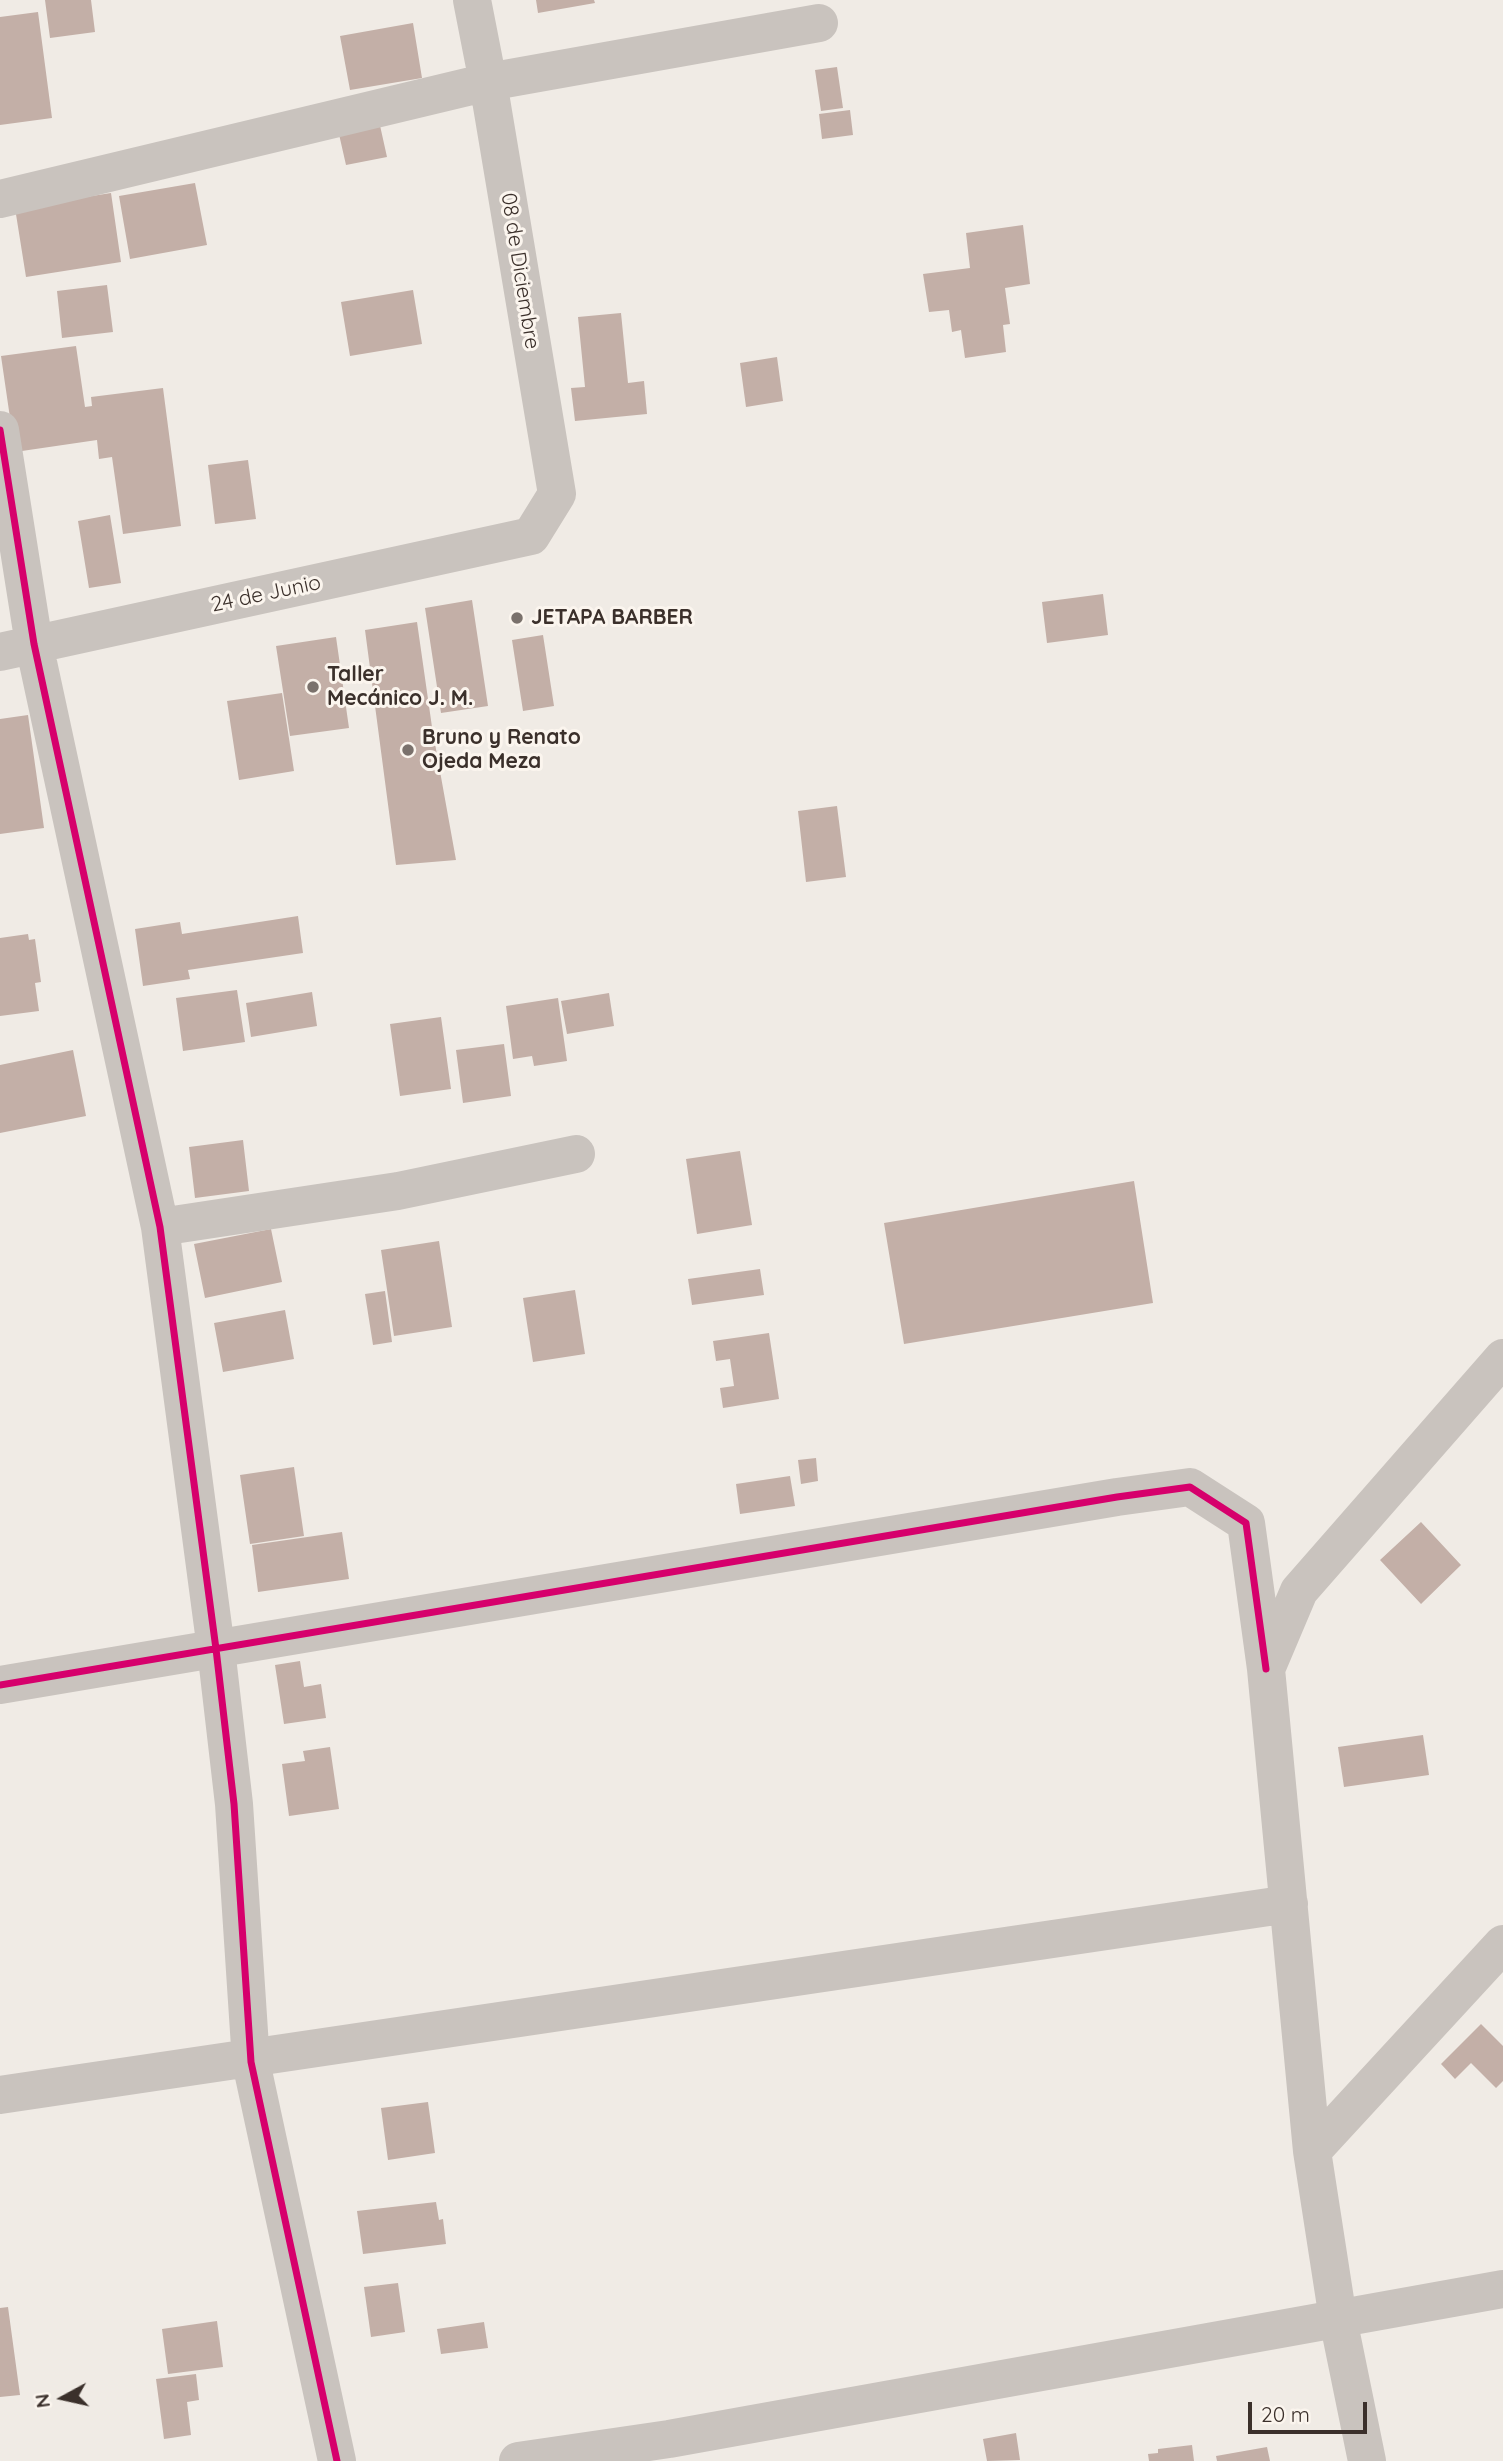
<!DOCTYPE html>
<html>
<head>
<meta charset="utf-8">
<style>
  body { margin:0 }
  #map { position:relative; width:1503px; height:2461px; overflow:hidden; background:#f0ebe5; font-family:Quicksand,sans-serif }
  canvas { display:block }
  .north { position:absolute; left:28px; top:2363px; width:70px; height:70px; -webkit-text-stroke:5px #fbf5ee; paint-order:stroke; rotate:262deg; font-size:19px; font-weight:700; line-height:28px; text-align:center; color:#3b302b }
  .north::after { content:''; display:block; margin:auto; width:24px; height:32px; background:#3b302b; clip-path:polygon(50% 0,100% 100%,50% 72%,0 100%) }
  .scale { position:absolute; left:1248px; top:2402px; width:119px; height:32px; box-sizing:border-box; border:4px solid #3b302b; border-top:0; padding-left:9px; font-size:21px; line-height:24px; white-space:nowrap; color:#3b302b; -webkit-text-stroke:5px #fbf5ee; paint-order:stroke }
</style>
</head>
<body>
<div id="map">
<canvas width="1503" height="2461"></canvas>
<div class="north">N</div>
<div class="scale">20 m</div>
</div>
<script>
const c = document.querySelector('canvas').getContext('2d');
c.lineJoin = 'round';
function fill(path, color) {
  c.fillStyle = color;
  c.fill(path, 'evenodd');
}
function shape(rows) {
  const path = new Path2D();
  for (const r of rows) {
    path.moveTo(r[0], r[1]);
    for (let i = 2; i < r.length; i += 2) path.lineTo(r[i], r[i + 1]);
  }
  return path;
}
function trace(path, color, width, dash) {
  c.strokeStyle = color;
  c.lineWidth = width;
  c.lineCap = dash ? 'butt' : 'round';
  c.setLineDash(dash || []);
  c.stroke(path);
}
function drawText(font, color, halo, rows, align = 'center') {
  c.font = font + ' Quicksand,sans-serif';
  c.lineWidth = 6;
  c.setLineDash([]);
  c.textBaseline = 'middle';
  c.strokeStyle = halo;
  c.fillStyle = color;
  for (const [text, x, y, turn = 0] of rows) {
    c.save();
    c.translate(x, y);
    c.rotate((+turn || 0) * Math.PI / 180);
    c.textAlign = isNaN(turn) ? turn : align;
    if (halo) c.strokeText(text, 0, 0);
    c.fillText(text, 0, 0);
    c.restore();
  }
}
fill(shape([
  [45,0,91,0,95,32,50,38],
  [536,0,594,0,595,3,538,13],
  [38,12,52,118,0,125,0,17],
  [413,23,422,78,350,90,340,36],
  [837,67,843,108,821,111,815,70],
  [850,110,853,135,822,139,819,114],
  [377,112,387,157,346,165,336,121],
  [195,183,207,245,130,259,119,196],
  [111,193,121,262,26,277,15,208],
  [1023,225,1030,284,1005,288,1010,324,1003,325,1006,352,965,358,961,330,952,332,949,310,929,312,923,274,970,268,966,233],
  [107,285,113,332,62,338,57,291],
  [413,290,422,344,350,356,341,302],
  [621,313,628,383,644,381,647,414,575,421,571,388,585,387,578,317],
  [76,346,85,407,92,406,91,397,163,388,181,526,123,534,112,457,99,459,97,440,15,452,1,356],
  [777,357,783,401,746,407,740,363],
  [248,460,256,519,215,524,208,465],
  [110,515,121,583,89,588,78,521],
  [1103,594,1108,635,1047,643,1042,602],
  [472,600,488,706,441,713,425,608],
  [417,622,432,727,456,860,396,865,365,630],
  [543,635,554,706,523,711,512,640],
  [336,637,349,728,290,736,276,646],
  [282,693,294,771,239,780,227,701],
  [28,715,44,828,0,834,0,719],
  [837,806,846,877,806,882,798,811],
  [298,916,303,953,188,970,190,979,143,986,135,929,180,922,182,934],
  [28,934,29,940,35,939,41,982,35,983,39,1011,0,1016,0,938],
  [237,990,245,1042,183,1051,176,998],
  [312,992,317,1026,251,1037,246,1003],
  [609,993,614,1026,567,1034,561,1001],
  [558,998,567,1061,534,1066,532,1056,513,1059,506,1006],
  [441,1017,451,1089,400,1096,390,1024],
  [504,1044,511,1096,463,1103,456,1050],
  [73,1050,86,1116,0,1133,0,1065],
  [243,1140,249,1191,195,1198,189,1147],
  [740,1151,752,1225,697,1234,686,1159],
  [1134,1181,1153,1303,904,1344,884,1223],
  [271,1229,282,1282,205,1298,194,1244],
  [439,1241,452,1327,394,1336,381,1250],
  [760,1269,764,1295,692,1305,688,1279],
  [575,1290,585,1354,533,1362,523,1298],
  [385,1291,392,1342,373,1345,365,1294],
  [285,1310,294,1359,223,1372,214,1323],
  [769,1333,779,1399,723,1408,720,1388,734,1386,730,1359,716,1361,713,1341],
  [816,1458,818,1481,801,1484,798,1460],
  [294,1467,304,1536,250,1544,240,1475],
  [790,1476,795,1506,740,1514,736,1484],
  [1421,1522,1461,1565,1421,1604,1380,1560],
  [342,1532,349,1579,258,1592,252,1545],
  [300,1661,304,1687,321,1684,326,1718,284,1724,275,1665],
  [1423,1735,1429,1775,1344,1787,1338,1747],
  [330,1747,339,1809,289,1816,282,1764,305,1761,303,1751],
  [1481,2024,1503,2046,1503,2081,1496,2088,1471,2063,1455,2079,1441,2064],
  [428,2102,435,2153,388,2160,381,2108],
  [436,2202,439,2220,443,2219,446,2244,363,2254,357,2211],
  [398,2283,405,2332,371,2337,364,2287],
  [8,2307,20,2395,0,2397,0,2308],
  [217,2321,223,2367,168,2374,162,2329],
  [484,2322,488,2348,441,2354,437,2329],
  [196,2374,199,2400,187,2402,191,2435,164,2439,156,2379],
  [1016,2433,1020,2460,987,2461,983,2439],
  [1192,2445,1194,2461,1149,2461,1148,2454,1158,2453,1158,2449],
  [1267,2447,1270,2461,1217,2461,1216,2456]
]), '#c3afa7');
trace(shape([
  [0,199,488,82,819,23],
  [0,430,34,644,160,1227,216,1649,234,1804,251,2062,337,2461],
  [0,652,531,536,557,494,488,82,472,0],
  [160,1227,398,1191,576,1154],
  [0,1685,1117,1497,1190,1487,1246,1523,1266,1669],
  [0,2095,1289,1904],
  [1312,2151,1503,1944],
  [518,2461,669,2439,1503,2289],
  [1367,2461,1338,2319,1312,2151,1266,1669,1299,1591,1503,1358]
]), '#c9c3be', 38);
trace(shape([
  [0,430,34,644,160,1227,216,1649,234,1804,251,2062,337,2461],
  [0,1685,1117,1497,1190,1487,1246,1523,1266,1669]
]), '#d6006c', 7);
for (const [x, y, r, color] of [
  [517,618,7,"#7a716c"],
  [313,687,7,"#7a716c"],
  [408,750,7,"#7a716c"]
]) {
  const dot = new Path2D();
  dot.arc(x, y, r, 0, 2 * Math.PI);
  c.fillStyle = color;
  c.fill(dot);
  trace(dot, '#fbf5ee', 2.5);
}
drawText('21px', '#3b302b', '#fbf5ee', [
  ["08 de Diciembre",520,271,81],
  ["24 de Junio",266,594,-12]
]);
drawText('bold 21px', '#3b302b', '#fbf5ee', [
  ["JETAPA BARBER",531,618],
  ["Taller",327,675],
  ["Mecánico J. M.",327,699],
  ["Bruno y Renato",422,738],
  ["Ojeda Meza",422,762]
], 'left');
</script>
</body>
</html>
